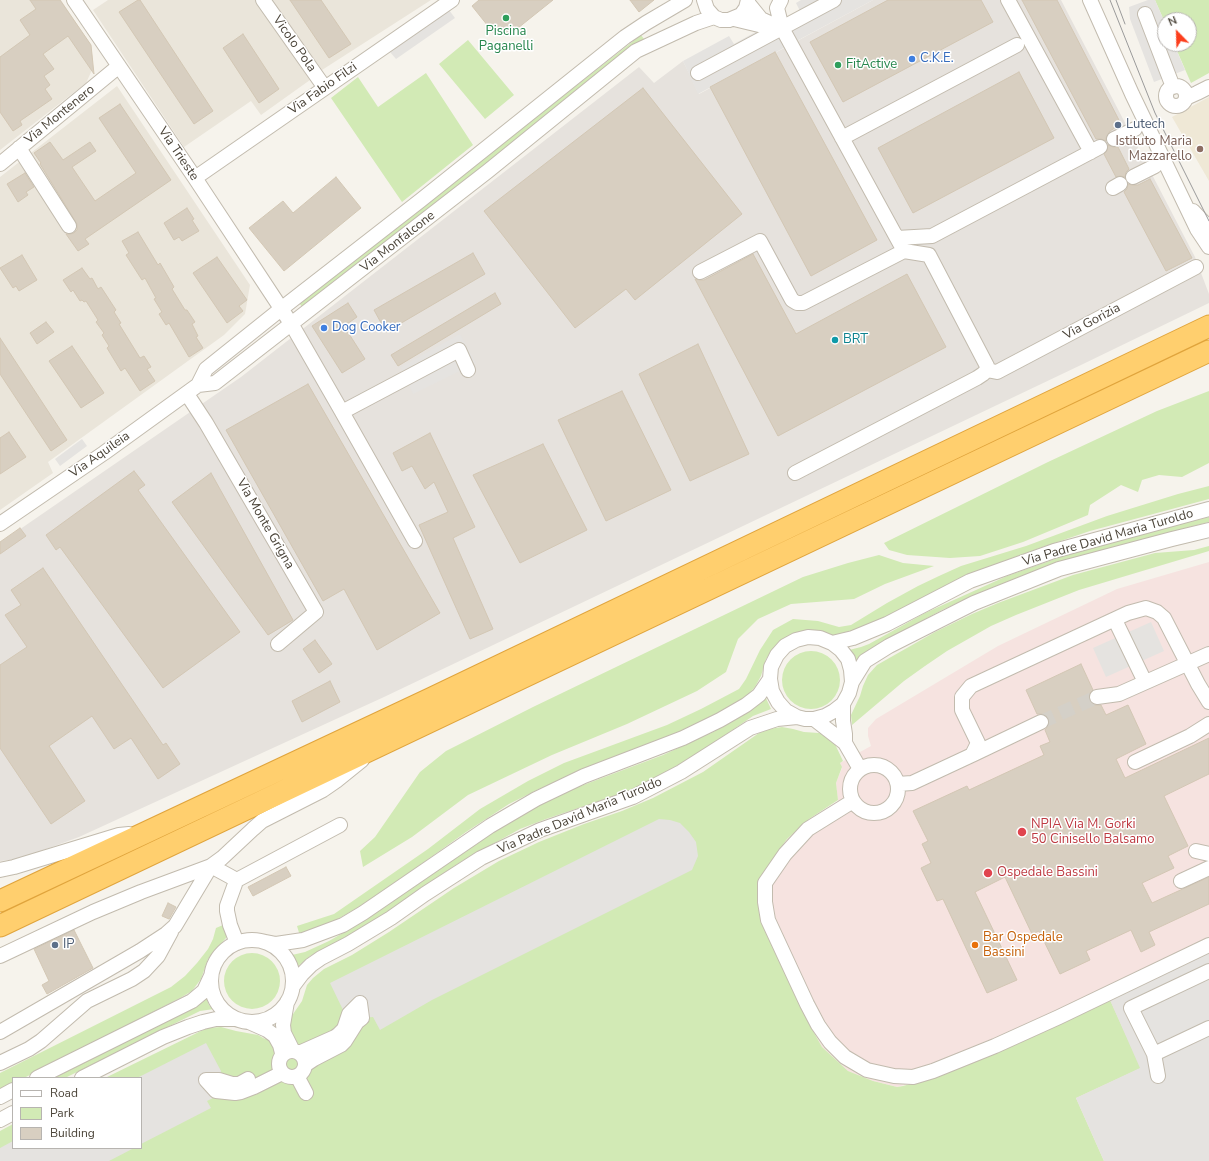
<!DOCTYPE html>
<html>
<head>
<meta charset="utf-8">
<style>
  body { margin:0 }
  #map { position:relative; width:1209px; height:1161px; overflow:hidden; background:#f6f3ec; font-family:"Nunito Sans",sans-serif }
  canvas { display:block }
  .legend { position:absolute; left:12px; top:1077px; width:130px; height:72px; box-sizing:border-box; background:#fff; border:1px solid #b7b4b0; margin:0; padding:5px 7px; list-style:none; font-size:12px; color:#4b4439 }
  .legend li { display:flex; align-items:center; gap:8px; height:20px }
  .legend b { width:20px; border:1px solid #b7b4b0 }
  .north { position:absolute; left:1157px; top:12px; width:40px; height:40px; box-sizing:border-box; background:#fff; border:1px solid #b7b4b0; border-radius:50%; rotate:337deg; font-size:11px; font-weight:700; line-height:16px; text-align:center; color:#4b4439 }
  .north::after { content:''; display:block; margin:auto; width:14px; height:18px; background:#fc3f1d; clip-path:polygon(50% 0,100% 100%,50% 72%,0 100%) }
</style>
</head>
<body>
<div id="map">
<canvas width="1209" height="1161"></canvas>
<ul class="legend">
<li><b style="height:5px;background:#fff"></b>Road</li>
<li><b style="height:11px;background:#d2eab5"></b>Park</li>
<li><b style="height:11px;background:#d8cfc1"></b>Building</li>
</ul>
<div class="north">N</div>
</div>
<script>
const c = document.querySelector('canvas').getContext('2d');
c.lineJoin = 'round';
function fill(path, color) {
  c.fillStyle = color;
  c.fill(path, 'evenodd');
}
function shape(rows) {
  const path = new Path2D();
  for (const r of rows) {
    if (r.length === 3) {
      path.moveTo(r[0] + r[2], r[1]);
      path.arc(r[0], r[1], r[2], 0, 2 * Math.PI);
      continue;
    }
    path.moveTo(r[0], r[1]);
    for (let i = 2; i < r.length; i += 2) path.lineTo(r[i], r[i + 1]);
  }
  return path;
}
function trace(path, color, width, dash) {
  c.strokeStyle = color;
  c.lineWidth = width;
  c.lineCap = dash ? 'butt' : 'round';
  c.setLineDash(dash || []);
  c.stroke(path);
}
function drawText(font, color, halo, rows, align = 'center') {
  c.font = font + ' "Nunito Sans",sans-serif';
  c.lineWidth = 3;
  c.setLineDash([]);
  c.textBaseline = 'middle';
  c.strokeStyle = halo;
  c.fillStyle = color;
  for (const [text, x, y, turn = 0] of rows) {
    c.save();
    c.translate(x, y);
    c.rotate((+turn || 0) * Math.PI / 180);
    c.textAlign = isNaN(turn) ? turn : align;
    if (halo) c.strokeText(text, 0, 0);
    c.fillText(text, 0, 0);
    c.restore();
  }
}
fill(shape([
  [0,0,61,0,91,45,93,61,92,70,86,83,0,150],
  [108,0,255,0,310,80,261,115,251,101,184,147,93,10],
  [272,0,431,0,322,70],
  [117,86,250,285,245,314,224,335,48,462,53,473,0,510,0,177]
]), '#eae5da');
fill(shape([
  [873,0,1061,0,1195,257,1209,294,1209,303,1081,365,384,697,79,837,19,859,0,861,0,543,241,377,639,67,654,83,683,61,699,94]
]), '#e6e2dd');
fill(shape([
  [1209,97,1209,181,1172,117]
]), '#efe8d6');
fill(shape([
  [1209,562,1209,1161,1104,1161,1076,1098,931,1078,897,1087,873,1081,848,1071,822,1047,807,1020,762,923,758,906,761,887,773,859,787,839,809,819,838,801,836,783,842,768,840,763,871,746,868,736,868,728,876,719,998,646,1117,589]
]), '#f6e3e0');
fill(shape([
  [1155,0,1209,0,1209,73,1191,83,1174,44,1189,44,1189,20,1165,20,1165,23],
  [641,35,644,39,303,308,299,303],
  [468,40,514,95,485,119,439,64],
  [426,73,473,145,402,202,331,98,358,77,378,107],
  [1209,391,1209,463,1182,477,1159,475,1142,480,1138,492,1121,485,1090,505,1088,515,1023,542,980,556,950,558,907,555,889,550,884,543,1048,462,1157,411],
  [1209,486,1209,499,1090,531,1037,549,977,571,934,592,862,630,834,636,818,631,774,648,766,659,761,676,755,687,747,696,728,708,669,738,582,771,539,789,509,804,466,832,371,900,336,920,300,936,297,926,334,914,428,849,480,809,528,781,564,763,667,725,701,709,739,689,746,679,760,650,773,630,793,619,818,621,839,627,851,625,887,603,918,586,939,576,961,566,1026,546,1107,516,1178,494],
  [1209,517,1209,522,1110,548,978,594,944,609,877,645,862,656,856,663,849,650,861,647,869,644,925,613,1007,576,1072,553,1116,540],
  [1209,546,1209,551,1079,590,1016,615,991,626,947,651,925,666,904,681,852,725,851,715,860,696,863,686,868,675,877,665,935,632,972,614,998,603,1073,575,1155,553,1194,550],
  [879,555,903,563,934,566,885,584,854,599,791,604,758,619,738,639,726,672,697,691,627,724,552,755,468,795,412,837,363,867,360,851,375,837,420,772,446,751,533,707,803,577,848,563],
  [811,680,29],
  [765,696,771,709,753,716,696,755,670,770,642,785,614,796,546,819,520,829,462,861,417,891,389,911,342,940,310,956,297,967,292,955,305,952,329,941,360,923,497,828,534,807,562,793,663,755,713,732,754,708,762,702],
  [782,727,793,729,804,732,819,733,828,736,834,742,843,761,840,763,842,767,836,783,838,800,809,819,787,839,773,859,761,887,758,906,762,923,807,1020,822,1047,848,1071,873,1081,897,1087,903,1086,931,1078,1110,1000,1141,1068,1076,1098,1104,1161,0,1161,0,1131,13,1124,13,1148,141,1148,141,1078,105,1078,207,1028,221,1027,236,1031,258,1035,265,1039,291,1028,290,1022,291,1017,302,1001,307,985,313,978,324,969,352,955,389,932,454,888,499,861,539,842,584,824,622,811,653,798,703,772,759,733,769,729],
  [223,925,227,934,226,938,212,954,208,959,201,979,192,991,180,998,24,1078,13,1078,13,1084,0,1090,0,1073,171,987,185,976,197,963,208,949,213,939,216,928],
  [252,981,28],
  [206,997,209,1005,214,1009,200,1011,65,1078,54,1078,177,1016]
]), '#d2eab5');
fill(shape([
  [801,0,873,0,698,94,683,61,729,36,734,44,759,30,800,11,796,3],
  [1148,0,1155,0,1165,23,1165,44,1174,44,1185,70,1154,82,1130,19,1129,7],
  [449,10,455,18,396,59,390,52],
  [460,334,476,363,413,394,401,367],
  [82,439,87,446,60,466,55,459],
  [1151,622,1164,651,1106,677,1093,648],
  [659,819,670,820,680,823,689,832,696,842,698,856,692,870,432,1000,380,1030,373,1017,362,1018,344,1012,330,983],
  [1209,953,1209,1161,1104,1161,1076,1098,1140,1068,1110,1000],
  [206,1043,221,1071,219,1080,219,1095,207,1101,211,1108,141,1144,141,1078,137,1078],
  [13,1141,13,1148,134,1148,109,1161,0,1161,0,1148]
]), '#e5e3e0');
const building = shape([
  [30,0,60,0,91,45,94,74,68,36,43,54,54,69,44,76,50,85,45,89,52,99,20,121,22,125,13,131,0,112,0,57,30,35,20,20,36,9,30,0],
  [138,0,140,0,213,111,194,124,119,12,138,0],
  [290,0,321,0,351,44,329,58,290,0],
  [479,0,553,0,508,36,503,30,496,36,472,6,479,0],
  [630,0,654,0,639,12,630,0],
  [888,0,981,0,993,22,843,102,810,42,888,0],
  [1022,0,1057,0,1121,124,1110,131,1106,138,1106,141,1101,139,1096,139,1022,0],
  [243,34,279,89,259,103,223,48,243,34],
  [775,52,877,240,811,276,710,87,775,52],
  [1019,72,1054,138,913,213,878,148,1019,72],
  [643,88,742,214,635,300,626,289,575,328,484,211,643,88],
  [120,104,171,180,85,239,89,244,78,251,66,234,70,234,74,233,77,230,77,224,40,164,41,163,34,153,50,142,63,160,90,142,96,151,72,167,95,201,136,173,99,118,120,104],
  [1108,145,1113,147,1118,147,1129,169,1126,172,1125,177,1120,176,1116,177,1104,154,1107,151,1108,145],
  [25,173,34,187,26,192,28,195,18,202,7,184,25,173],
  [336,177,361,208,284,271,249,228,283,201,293,213,336,177],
  [1150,179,1192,258,1166,271,1124,192,1127,189,1128,184,1132,185,1138,185,1150,179],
  [187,208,194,219,192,220,199,231,182,241,179,237,174,240,164,223,187,208],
  [138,232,158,265,160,263,174,287,172,289,185,310,187,310,195,322,192,324,198,336,196,337,203,348,189,357,169,323,166,325,159,314,162,312,154,299,156,298,145,278,142,280,126,255,129,253,122,241,138,232],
  [473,253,485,274,386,332,374,310,473,253],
  [753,254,796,334,907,274,946,347,778,436,695,279,700,280,704,280,753,254],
  [22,255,37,280,19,291,16,286,13,288,0,268,22,255],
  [217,257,247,300,239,306,243,311,227,323,193,273,217,257],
  [82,268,90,279,92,278,98,289,101,287,116,310,114,312,121,323,119,324,140,358,144,356,151,367,147,369,155,381,140,391,125,368,121,371,107,348,109,346,102,335,104,333,96,322,98,320,86,301,84,302,82,300,80,301,73,290,71,292,63,280,82,268],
  [495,293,501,304,398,366,391,355,495,293],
  [348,303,357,317,344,326,365,359,342,373,312,326,348,303],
  [46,322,54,332,37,344,30,333,46,322],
  [0,338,67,440,51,451,0,374,0,338],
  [698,344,749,454,690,481,639,374,698,344],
  [72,346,104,393,81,408,49,361,72,346],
  [308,384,440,613,377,650,344,589,323,601,226,430,308,384],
  [622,391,671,490,606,521,558,420,622,391],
  [9,432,26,457,0,474,0,438,9,432],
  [430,433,475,527,453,538,493,629,470,639,419,525,448,512,434,482,425,489,412,466,402,471,393,453,430,433],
  [543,444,587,530,520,563,473,475,543,444],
  [134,471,145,485,138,490,240,632,163,688,60,547,56,550,46,535,134,471],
  [211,473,293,620,268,635,172,502,211,473],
  [20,528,26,536,0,554,0,542,20,528],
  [43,568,163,745,166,743,180,764,158,779,131,738,114,749,92,716,49,746,85,801,51,824,0,748,0,665,27,647,5,615,21,605,11,590,43,568],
  [315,640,332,664,319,673,303,649,315,640],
  [1081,664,1093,690,1089,694,1089,699,1091,702,1094,705,1101,705,1106,715,1128,705,1146,744,1116,759,1125,778,1209,738,1209,774,1164,796,1188,846,1168,856,1174,868,1142,883,1152,903,1209,877,1209,904,1149,932,1155,945,1141,952,1131,930,1086,951,1090,960,1060,974,1039,931,1032,934,1005,877,975,892,1017,980,987,993,943,899,937,901,921,868,931,863,922,844,928,841,913,811,967,786,969,790,1044,755,1040,746,1050,742,1045,730,1048,726,1049,722,1049,719,1045,715,1041,714,1037,714,1026,690,1081,664],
  [330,681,340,702,302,722,292,701,330,681],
  [286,867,291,876,253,896,248,887,286,867],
  [168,903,176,907,169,919,162,916,168,903],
  [74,930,93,968,47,994,42,985,49,981,34,949,74,930]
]);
fill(building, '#d8cfc1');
trace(building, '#d3c7b4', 1);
trace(shape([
  [1041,722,1097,697]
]), '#d4d0c8', 14, [14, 7]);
const minor = shape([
  [74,0,195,178,292,325,342,412,459,350,468,370],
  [263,0,325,88],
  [704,0,707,9,714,17,721,20,729,20,741,15,746,8,748,0],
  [781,0,777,8,782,28,904,251,929,255,987,366,987,370,983,374,977,378,795,473],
  [1008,0,1091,152],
  [1090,0,1132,94,1197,229,1209,247],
  [748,3,761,19,774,25],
  [1145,14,1173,87],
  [734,19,759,25,782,28],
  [698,73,834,0],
  [1176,96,10],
  [1186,98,1197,93,1209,87],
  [842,138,1017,45],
  [1114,139,1135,129],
  [19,148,69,226],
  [0,164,119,66],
  [1133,177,1155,166],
  [195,178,452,0],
  [1113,188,1120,184],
  [1193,211,1209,228],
  [897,238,932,236,1100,147],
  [700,272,760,241,792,300,797,303,803,303,904,251],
  [987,370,997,372,1196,267],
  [198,385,206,369,281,309,421,200,625,37,646,23,685,0],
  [187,394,206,423,316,612,278,644],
  [342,412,415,541],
  [0,524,104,453,198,385,215,383,488,171,636,51,696,23,714,17],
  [1115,620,1145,682],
  [832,643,853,638,887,624,970,581,1054,551,1209,509],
  [852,682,851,670,848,659,841,650,832,643,820,638,808,637,796,640,785,646,777,655,771,667,770,679,772,691,778,702,786,711,797,717,805,719,814,719,825,716,834,711,843,704,849,693,852,682,865,661,889,646,974,603,1059,569,1172,539,1209,530],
  [1097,697,1119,694,1209,654],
  [843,704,843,721,845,734,845,743],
  [814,719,845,743,860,769],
  [972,755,1041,722],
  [1135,762,1190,736,1209,724],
  [874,789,24],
  [898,784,912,783,972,755,978,743,962,710,962,697,971,686,1128,613,1146,608,1157,612,1164,618,1198,684,1209,702],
  [853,801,808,829,785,854,765,883,765,902,768,920,807,1004,818,1025,830,1042,845,1057,867,1070,894,1076,913,1077,933,1071,995,1046,1059,1017,1209,945],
  [1196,851,1209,854],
  [0,870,14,867,119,835,129,834],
  [235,881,340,825],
  [1181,881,1209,868],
  [252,981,41],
  [266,942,276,944,303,940,343,925,363,913,490,826,536,799,584,776,683,738,720,720,746,705,759,695,770,679],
  [0,956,93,912,141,892,211,866,222,858,253,829,262,821,323,790,336,781,362,760],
  [1209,971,1131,1008,1154,1054,1209,1028],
  [293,986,302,974,311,965,321,958,348,944,391,918,425,894,481,858,540,830,633,797,681,772,750,728,777,719,797,717],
  [287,1002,283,1025,284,1033,293,1051],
  [249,1022,267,1030,275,1036,280,1045,282,1053],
  [0,1032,140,951,166,934,175,926,211,866,233,878,235,881,235,884,227,906,227,911,230,925,237,943],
  [292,1064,13],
  [299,1053,335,1037,339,1034,344,1029,349,1014,360,1003],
  [1154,1054,1158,1076],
  [0,1063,29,1049,41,1041,87,1001,132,979,144,971,158,956,171,932],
  [305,1065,314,1059,341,1045,345,1041,357,1022,362,1018,360,1003],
  [297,1076,306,1093],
  [37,1078,192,1001,204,991,211,976],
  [82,1078,163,1037,188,1027,203,1022,216,1019,237,1019],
  [206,1080,216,1091,235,1093,241,1092,254,1087,282,1073],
  [206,1080,219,1080,232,1084,239,1084,248,1079],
  [0,1097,13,1090],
  [0,1120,13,1113]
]);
const highway = shape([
  [0,901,430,699,1209,326],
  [0,926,1209,351]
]);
trace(minor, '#c2bbae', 16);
trace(highway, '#e0a43c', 23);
trace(minor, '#fff', 14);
trace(highway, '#ffcf6e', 21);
trace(shape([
  [1110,0,1155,113,1209,221],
  [1116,0,1125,24]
]), '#9a9a9a', 1);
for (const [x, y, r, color] of [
  [506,18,4,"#2e9e5b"],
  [912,59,4,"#3f7fe0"],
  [838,65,4,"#2e9e5b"],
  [1118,125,4,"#5c6f8a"],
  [1200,149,4,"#8d6e63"],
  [324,328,4,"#3f7fe0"],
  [835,340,4,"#0f9aa8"],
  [1022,832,5,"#e0444e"],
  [988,873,5,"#e0444e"],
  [55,945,4,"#5c6f8a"],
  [975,945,4,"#e8710a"]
]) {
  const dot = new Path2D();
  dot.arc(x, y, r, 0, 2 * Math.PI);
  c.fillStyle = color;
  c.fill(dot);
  trace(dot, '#fff', 1.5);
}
drawText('13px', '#27864d', '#fff', [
  ["Piscina",506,32],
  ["Paganelli",506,47],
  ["FitActive",846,65,"left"]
]);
drawText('13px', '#4b4439', '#fff', [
  ["Vicolo Pola",294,44,55],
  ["Via Fabio Filzi",323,89,-35],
  ["Via Montenero",60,115,-39],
  ["Via Trieste",178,154,56],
  ["Via Monfalcone",398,242,-38],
  ["Via Gorizia",1092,322,-28],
  ["Via Aquileia",100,455,-35],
  ["Via Monte Grigna",265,524,60],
  ["Via Padre David Maria Turoldo",1108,538,-16],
  ["Via Padre David Maria Turoldo",580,816,-23]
]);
drawText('13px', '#366cbe', '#fff', [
  ["C.K.E.",920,59],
  ["Dog Cooker",332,328]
], 'left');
drawText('13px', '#4e5e75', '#fff', [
  ["Lutech",1126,125],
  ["IP",63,945]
], 'left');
drawText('13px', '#785e54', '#fff', [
  ["Istituto Maria",1192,142],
  ["Mazzarello",1192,157]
], 'right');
drawText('13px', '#0d838f', '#fff', [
  ["BRT",843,340]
], 'left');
drawText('13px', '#be3a42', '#fff', [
  ["NPIA Via M. Gorki",1031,825],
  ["50 Cinisello Balsamo",1031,840],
  ["Ospedale Bassini",997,873]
], 'left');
drawText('13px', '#c56008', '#fff', [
  ["Bar Ospedale",983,938],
  ["Bassini",983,953]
], 'left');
</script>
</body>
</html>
